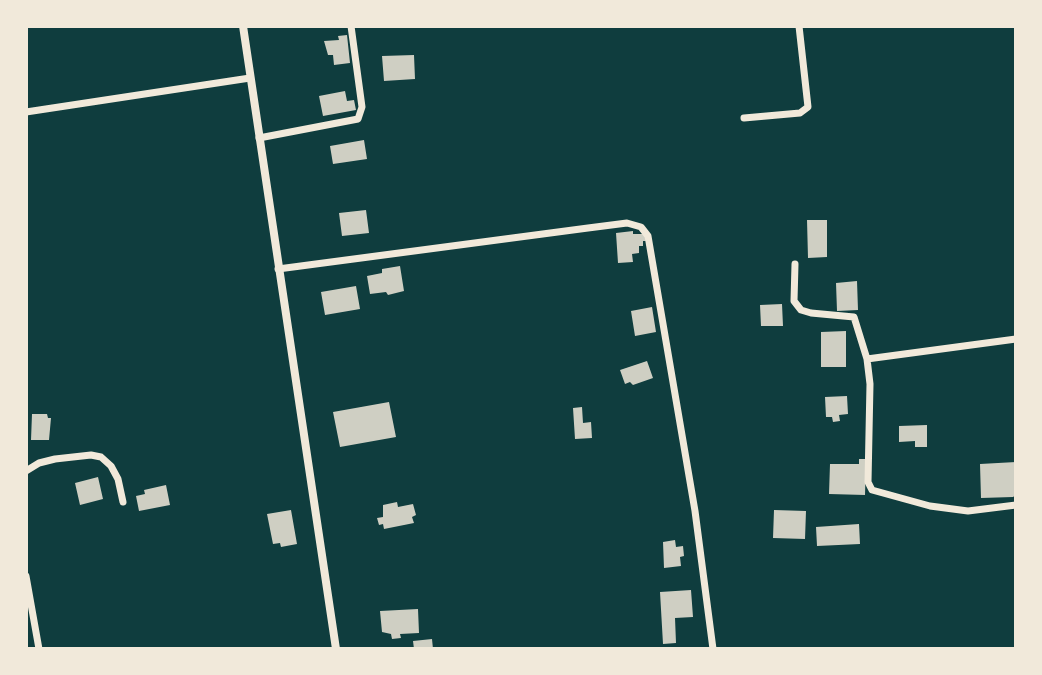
<!DOCTYPE html>
<html>
<head>
<meta charset="utf-8">
<style>
  body { margin:0 }
  #map { position:relative; width:1042px; height:675px; overflow:hidden; background:#0f3d3e; font-family:"DM Sans",sans-serif }
  canvas { display:block }
  .frame { position:absolute; inset:0; border:28px solid #f1e9da; pointer-events:none }
</style>
</head>
<body>
<div id="map">
<canvas width="1042" height="675"></canvas>
<div class="frame"></div>
</div>
<script>
const c = document.querySelector('canvas').getContext('2d');
c.lineJoin = 'round';
function fill(path, color) {
  c.fillStyle = color;
  c.fill(path, 'evenodd');
}
function shape(rows) {
  const path = new Path2D();
  for (const r of rows) {
    path.moveTo(r[0], r[1]);
    for (let i = 2; i < r.length; i += 2) path.lineTo(r[i], r[i + 1]);
  }
  return path;
}
function trace(path, color, width, dash) {
  c.strokeStyle = color;
  c.lineWidth = width;
  c.lineCap = dash ? 'butt' : 'round';
  c.setLineDash(dash || []);
  c.stroke(path);
}
fill(shape([
  [347,35,350,63,334,65,333,55,328,55,324,41,339,40,338,36],
  [414,55,415,79,384,81,382,56],
  [345,91,347,101,354,100,356,110,323,116,319,96],
  [364,140,367,159,333,164,330,146],
  [366,210,369,233,342,236,339,213],
  [807,220,827,220,827,257,808,258],
  [633,231,633,234,645,234,646,241,643,241,643,246,639,246,639,253,632,254,633,262,618,263,616,233],
  [400,266,404,291,388,295,386,292,370,294,367,276,382,273,382,269],
  [857,281,858,310,837,311,836,283],
  [356,286,360,309,325,315,321,292],
  [782,304,783,326,761,326,760,305],
  [652,307,656,332,635,336,631,311],
  [846,331,846,367,821,367,821,332],
  [647,361,653,378,633,385,630,382,625,384,620,370],
  [847,396,848,414,839,415,840,421,833,422,832,417,826,417,825,397],
  [389,402,396,437,340,447,333,412],
  [582,407,583,423,591,422,592,438,575,439,573,408],
  [32,414,47,414,48,418,51,418,49,440,31,440],
  [927,425,927,447,915,447,915,441,899,442,899,426],
  [859,459,866,459,865,495,829,494,830,464,859,464],
  [1016,462,1016,495,1013,497,981,498,980,464],
  [98,477,103,499,80,505,75,483],
  [166,485,170,505,139,511,136,496,145,494,144,490],
  [397,502,398,507,413,504,416,515,412,517,414,523,384,529,383,524,379,525,377,518,383,517,383,505],
  [291,510,297,544,281,547,280,543,273,544,267,514],
  [774,510,806,511,805,539,773,538],
  [859,524,860,544,817,546,816,527],
  [675,540,676,547,683,546,684,556,680,557,681,566,664,568,663,542],
  [691,590,693,617,675,618,676,643,663,644,660,592],
  [418,609,419,633,400,634,401,638,392,639,391,634,382,632,380,611],
  [432,639,433,649,414,649,413,641]
]), '#cfcfc3');
trace(shape([
  [26,112,250,78],
  [744,118,800,113,808,107,799,26],
  [259,138,358,119,362,107,351,26],
  [795,264,794,301,801,310,811,313,854,317,867,359],
  [278,269,588,228,627,223,641,227,648,236,695,511,713,649],
  [1016,339,867,359,870,384,868,482,872,490,930,506,968,511,1016,505],
  [26,471,39,463,55,459,91,455,101,457,111,466,118,479,123,502],
  [26,576,39,649]
]), '#f1e9da', 7);
trace(shape([
  [243,26,336,649]
]), '#f1e9da', 8);
</script>
</body>
</html>
